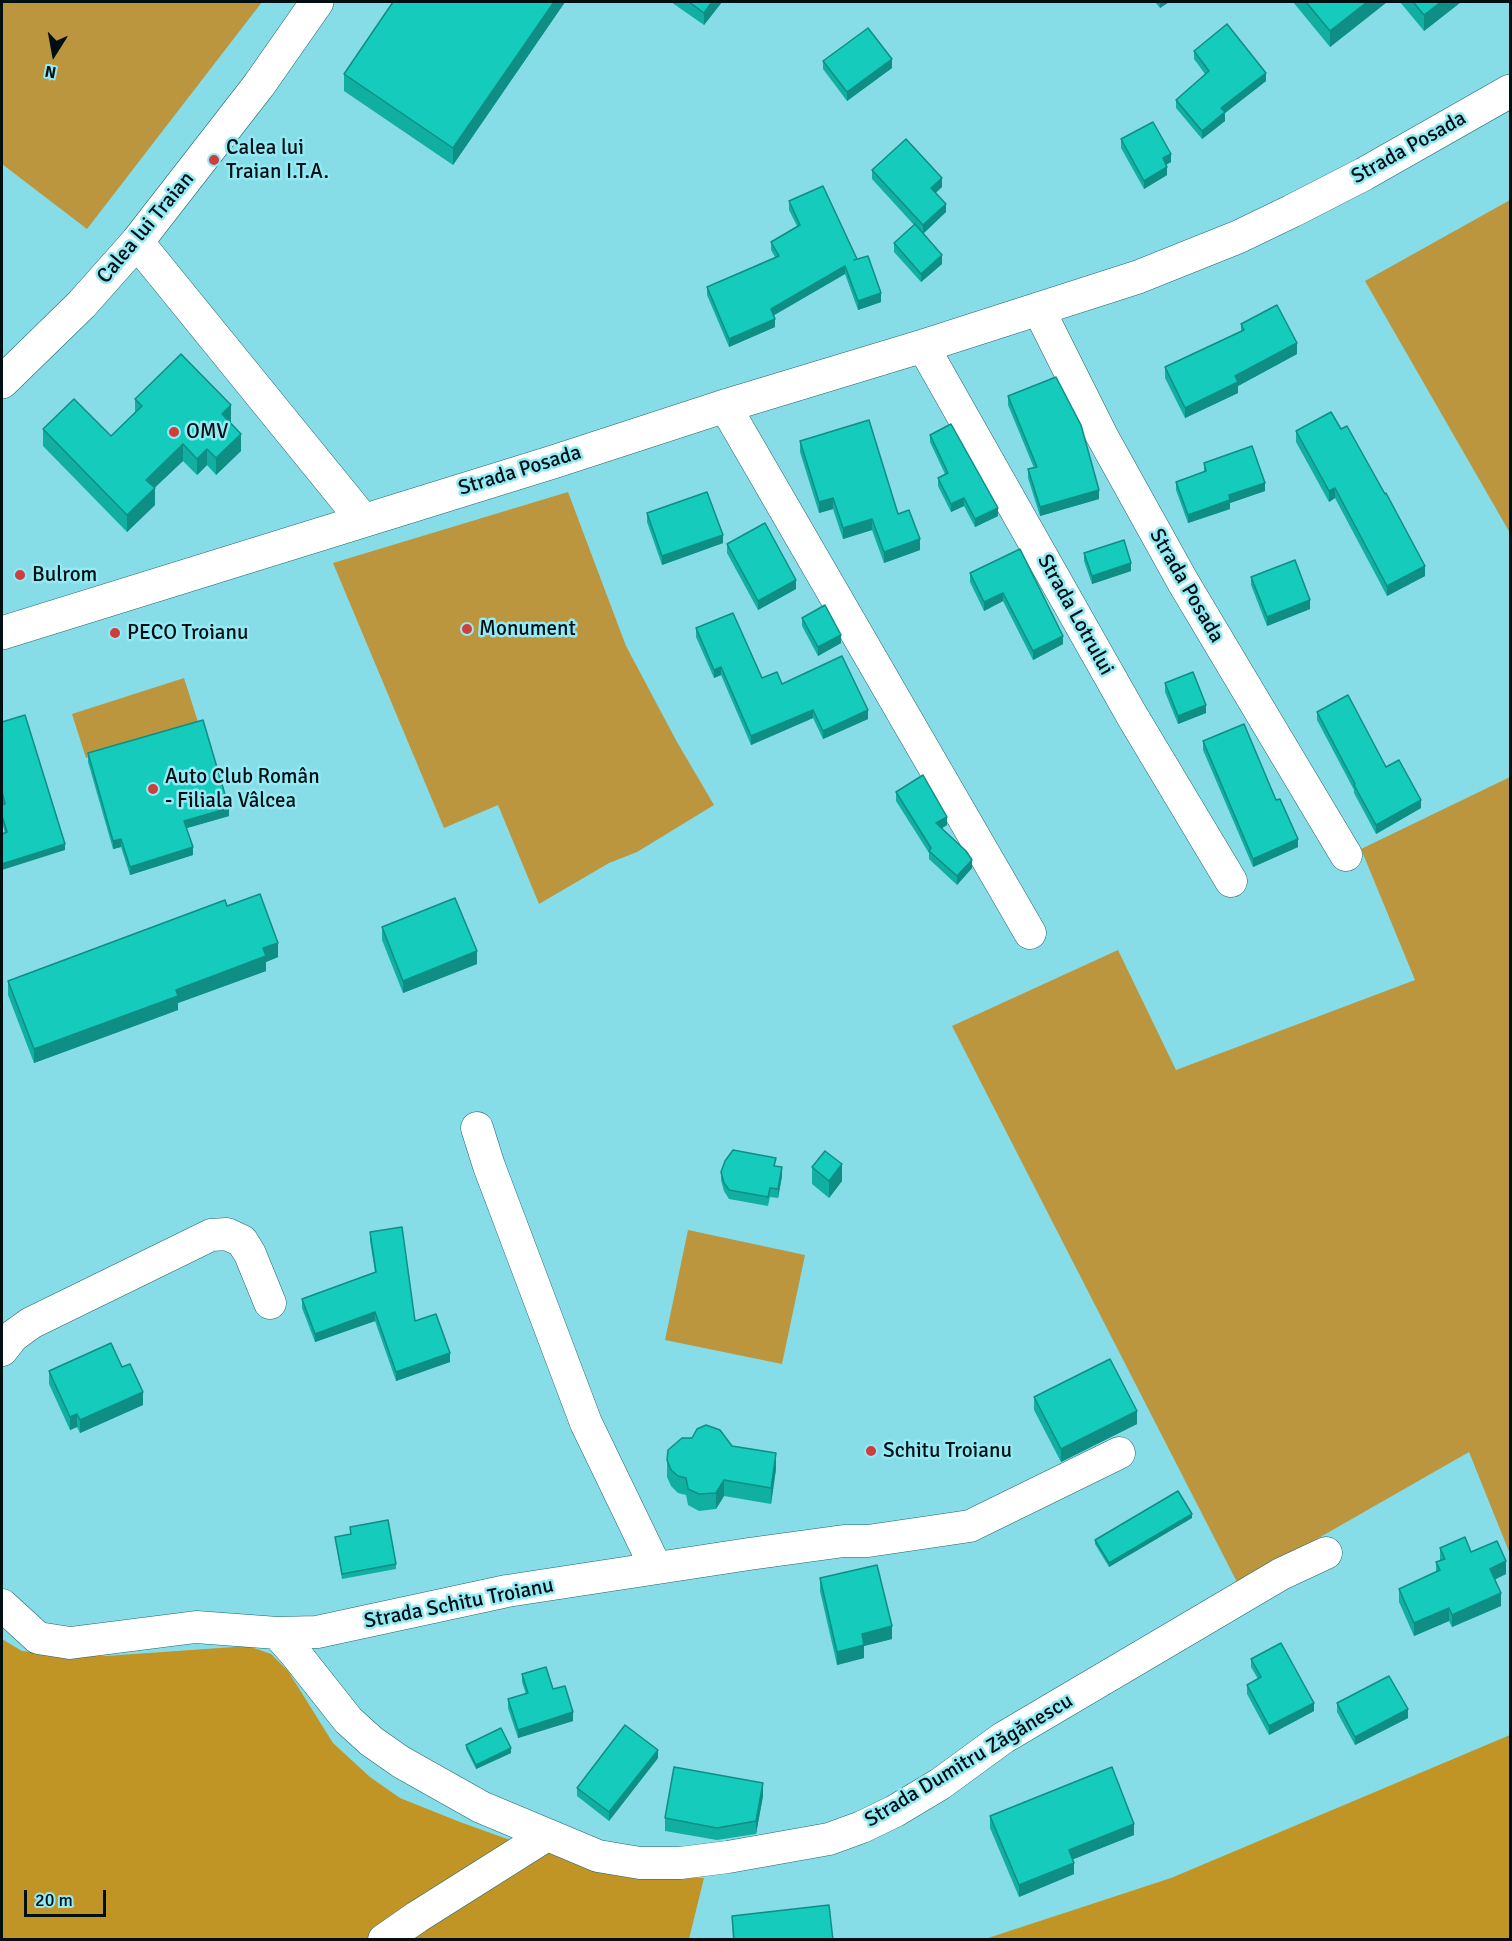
<!DOCTYPE html>
<html>
<head>
<meta charset="utf-8">
<style>
  body { margin:0 }
  #map { position:relative; width:1512px; height:1941px; overflow:hidden; background:#87dde7; font-family:Signika,sans-serif }
  canvas { display:block }
  .frame { position:absolute; inset:0; border:3px solid #000f12; pointer-events:none }
  .north { position:absolute; left:24px; top:24px; width:60px; height:60px; -webkit-text-stroke:4px #94eaf4; paint-order:stroke; rotate:191deg; font-size:16px; font-weight:700; line-height:24px; text-align:center; color:#000f12 }
  .north::after { content:''; display:block; margin:auto; width:21px; height:27px; background:#000f12; clip-path:polygon(50% 0,100% 100%,50% 72%,0 100%) }
  .scale { position:absolute; left:24px; top:1890px; width:82px; height:27px; box-sizing:border-box; border:3px solid #000f12; border-top:0; padding-left:8px; font-size:18px; line-height:21px; white-space:nowrap; color:#000f12; -webkit-text-stroke:4px #94eaf4; paint-order:stroke }
</style>
</head>
<body>
<div id="map">
<canvas width="1512" height="1941"></canvas>
<div class="frame"></div>
<div class="north">N</div>
<div class="scale">20 m</div>
</div>
<script>
const c = document.querySelector('canvas').getContext('2d');
c.lineJoin = 'round';
function fill(path, color) {
  c.fillStyle = color;
  c.fill(path, 'evenodd');
}
function shape(rows) {
  const path = new Path2D();
  for (const r of rows) {
    path.moveTo(r[0], r[1]);
    for (let i = 2; i < r.length; i += 2) path.lineTo(r[i], r[i + 1]);
  }
  return path;
}
function trace(path, color, width, dash) {
  c.strokeStyle = color;
  c.lineWidth = width;
  c.lineCap = dash ? 'butt' : 'round';
  c.setLineDash(dash || []);
  c.stroke(path);
}
function drawText(font, color, halo, rows, align = 'center') {
  c.font = font + ' Signika,sans-serif';
  c.lineWidth = 5;
  c.setLineDash([]);
  c.textBaseline = 'middle';
  c.strokeStyle = halo;
  c.fillStyle = color;
  for (const [text, x, y, turn = 0] of rows) {
    c.save();
    c.translate(x, y);
    c.rotate((+turn || 0) * Math.PI / 180);
    c.textAlign = isNaN(turn) ? turn : align;
    if (halo) c.strokeText(text, 0, 0);
    c.fillText(text, 0, 0);
    c.restore();
  }
}
fill(shape([
  [2,2,262,2,87,229,2,164],
  [1510,200,1510,533,1365,281],
  [568,492,626,646,677,742,714,805,637,852,609,863,539,904,498,805,444,828,333,563],
  [184,678,198,722,86,758,72,714],
  [1510,777,1510,1554,1469,1452,1238,1584,952,1026,1118,950,1176,1070,1415,980,1361,849],
  [688,1230,805,1255,782,1364,665,1340]
]), '#bb963f');
fill(shape([
  [2,1639,22,1651,57,1655,106,1656,248,1646,271,1654,288,1671,333,1743,370,1777,400,1798,460,1822,538,1850,631,1873,704,1878,689,1939,2,1939],
  [1510,1735,1510,1939,985,1939,1171,1878]
]), '#c19525');
const minor = shape([
  [1039,310,1102,436,1183,582,1346,855],
  [923,346,1131,714,1231,881],
  [725,406,1030,933],
  [477,1128,489,1166,586,1423,656,1568],
  [2,1350,13,1336,31,1323,211,1235,227,1234,242,1241,250,1254,270,1303],
  [2,1605,38,1638,70,1643,196,1627,277,1633,317,1632,507,1591,749,1554,844,1541,868,1541,970,1526,1119,1453],
  [277,1633,295,1653,348,1720,371,1741,401,1762,481,1807,598,1856,640,1863,680,1863,728,1857,829,1839,862,1827,895,1811,940,1784,1003,1738,1281,1574,1326,1553],
  [384,1940,417,1917,547,1835]
]);
const primary = shape([
  [137,242,363,520],
  [2,382,82,304,137,242,259,85,317,2],
  [2,633,553,462,725,406,923,346,1138,277,1238,237,1292,211,1364,174,1510,91]
]);
trace(minor, '#20646b', 33);
trace(primary, '#20646b', 34);
trace(minor, '#fff', 32);
trace(primary, '#fff', 33);
fill(shape([
  [565,2,453,165,344,91,344,74],
  [671,2,722,2,704,25],
  [1155,2,1169,2,1160,8],
  [1293,2,1387,2,1330,47],
  [1400,2,1461,2,1424,31],
  [1194,51,1266,81,1225,113,1225,121,1202,139,1176,108,1176,100,1205,74,1194,59],
  [823,61,892,68,847,101,823,69],
  [1121,139,1171,162,1166,165,1167,175,1144,189,1121,148],
  [872,170,942,187,936,193,946,212,923,233,942,264,921,282,894,252,894,243,914,225,872,179],
  [789,201,857,259,881,302,858,310,845,274,774,315,775,327,729,347,707,295,707,287,775,257,771,250,771,242,797,226,789,210],
  [1241,324,1297,354,1238,386,1238,393,1185,418,1165,378,1165,367,1241,331],
  [1008,396,1099,499,1040,516,1028,478,1028,469,1034,468,1008,405],
  [135,399,231,422,230,422,241,451,216,475,207,465,197,475,183,461,154,488,155,505,127,532,43,446,43,429,111,436,135,412],
  [1341,429,1385,494,1425,576,1387,596,1335,498,1329,502,1296,442,1296,431],
  [930,435,998,516,975,527,964,506,951,512,938,486,938,478,945,474,930,442],
  [800,441,898,514,920,550,884,563,872,530,843,539,833,509,819,513,800,452],
  [1204,463,1265,491,1230,503,1230,509,1188,523,1176,490,1176,482,1204,472],
  [647,513,723,543,662,565,647,522],
  [727,544,796,589,758,610,727,553],
  [1020,549,1063,644,1033,660,1003,601,984,611,970,582,970,573],
  [1084,553,1131,571,1092,584,1084,561],
  [1251,577,1310,609,1267,626,1251,585],
  [802,618,841,643,818,656,802,626],
  [696,628,762,678,782,684,868,719,823,739,813,718,751,745,721,675,714,678,696,637],
  [1165,683,1206,713,1178,724,1165,692],
  [1317,712,1386,767,1421,808,1376,834,1354,793,1354,790,1317,720],
  [2,722,65,850,5,833,2,822,2,805,3,804,2,798],
  [1203,741,1276,800,1298,847,1253,867,1203,750],
  [88,753,229,816,186,828,193,855,130,875,121,847,113,849,88,762],
  [896,792,947,825,942,828,972,868,957,885,929,859,929,853,896,801],
  [227,906,278,957,266,962,266,971,178,1003,178,1010,34,1063,8,995,8,981],
  [382,927,477,964,403,993,382,940],
  [776,1166,782,1176,778,1198,770,1197,768,1206,729,1199,724,1191,721,1180,721,1172],
  [812,1167,842,1181,829,1198,812,1184],
  [370,1232,415,1321,450,1362,396,1381,375,1321,315,1342,302,1308,302,1299,375,1272,370,1241],
  [122,1367,143,1405,80,1433,77,1427,70,1430,49,1384,49,1371],
  [1034,1397,1137,1424,1061,1462,1034,1410],
  [732,1446,776,1469,771,1504,724,1496,716,1509,699,1511,688,1505,686,1495,678,1493,671,1486,667,1477,667,1460],
  [1192,1518,1109,1567,1095,1544,1095,1540],
  [350,1527,396,1564,396,1569,342,1579,335,1537,351,1534],
  [1440,1548,1471,1552,1506,1574,1495,1579,1501,1606,1452,1627,1449,1621,1414,1636,1399,1602,1399,1589,1436,1572,1436,1562,1440,1561],
  [820,1578,892,1639,864,1646,864,1658,837,1665,820,1591],
  [1251,1659,1314,1711,1269,1735,1247,1694,1247,1685,1258,1679,1251,1667],
  [522,1674,573,1721,518,1738,508,1708,508,1699,526,1694,522,1682],
  [1337,1703,1408,1718,1355,1745,1337,1712],
  [466,1745,511,1753,476,1769,466,1749],
  [658,1758,609,1821,577,1796,577,1788],
  [763,1796,756,1834,717,1840,665,1831,665,1818],
  [990,1816,1134,1835,1073,1859,1074,1874,1019,1897,990,1828],
  [732,1916,833,1940,733,1940]
]), '#11afa2');
fill(shape([
  [554,2,565,2,453,165,453,148],
  [712,2,722,2,704,25,704,13],
  [1160,2,1169,2,1160,8],
  [1367,2,1387,2,1330,47,1330,31],
  [1441,2,1461,2,1424,31,1424,15],
  [892,59,892,68,847,101,847,92],
  [1266,73,1266,81,1225,113,1225,121,1202,139,1202,131,1221,108],
  [1171,154,1171,162,1163,166,1163,158],
  [1167,167,1167,175,1144,189,1144,181],
  [942,178,942,187,931,196,931,188],
  [946,204,946,212,923,234,923,225],
  [942,255,942,264,921,282,921,274],
  [845,266,845,274,771,317,771,309],
  [881,293,881,302,858,310,858,301],
  [775,319,775,327,729,347,729,339],
  [1297,343,1297,354,1238,386,1238,393,1185,418,1185,408,1235,376],
  [231,405,231,422,222,430,222,414],
  [241,434,241,451,216,475,216,458],
  [183,444,183,461,146,496,146,480],
  [207,449,207,465,197,475,197,459],
  [1265,483,1265,491,1230,503,1230,509,1188,523,1188,515,1229,495],
  [155,488,155,505,127,532,127,515],
  [1335,488,1335,498,1329,502,1329,491],
  [1099,490,1099,499,1040,516,1040,507],
  [833,498,833,509,819,513,819,502],
  [964,498,964,506,951,512,951,504],
  [998,508,998,516,975,527,975,519],
  [872,519,872,530,843,539,843,528],
  [723,535,723,543,662,565,662,556],
  [920,539,920,550,884,563,884,552],
  [1131,563,1131,571,1092,584,1092,576],
  [1425,566,1425,576,1387,596,1387,586],
  [796,580,796,589,758,610,758,601],
  [1003,593,1003,601,984,611,984,602],
  [1310,600,1310,609,1267,626,1267,617],
  [841,635,841,643,818,656,818,647],
  [1063,636,1063,644,1033,660,1033,651],
  [721,667,721,675,714,678,714,670],
  [1206,705,1206,713,1178,724,1178,716],
  [813,710,813,718,751,745,751,736],
  [868,710,868,719,823,739,823,731],
  [1421,800,1421,808,1376,834,1376,825],
  [229,808,229,816,184,829,184,821],
  [947,817,947,825,936,832,936,823],
  [121,839,121,847,113,849,113,841],
  [1298,839,1298,847,1253,867,1253,859],
  [65,844,65,850,2,870,2,864],
  [193,847,193,855,130,875,130,867],
  [972,860,972,868,957,885,957,876],
  [278,943,278,957,266,962,266,971,178,1003,178,1010,34,1063,34,1049,263,948],
  [477,951,477,964,403,993,403,981],
  [842,1164,842,1181,829,1198,829,1181],
  [782,1167,782,1176,778,1198,778,1189],
  [375,1312,375,1321,315,1342,315,1334],
  [450,1353,450,1362,396,1381,396,1372],
  [143,1392,143,1405,80,1433,80,1420],
  [1137,1411,1137,1424,1061,1462,1061,1449],
  [77,1414,77,1427,70,1430,70,1417],
  [776,1453,776,1469,771,1504,771,1488],
  [724,1480,724,1496,716,1509,716,1493],
  [1192,1514,1192,1518,1109,1567,1109,1563],
  [1506,1561,1506,1574,1490,1582,1490,1569],
  [1501,1593,1501,1606,1452,1627,1452,1615],
  [1449,1608,1449,1621,1414,1636,1414,1623],
  [892,1626,892,1639,864,1646,864,1658,837,1665,837,1652,862,1634],
  [1314,1703,1314,1711,1269,1735,1269,1726],
  [1408,1709,1408,1718,1355,1745,1355,1737],
  [573,1712,573,1721,518,1738,518,1730],
  [511,1748,511,1753,476,1769,476,1765],
  [658,1750,658,1758,609,1821,609,1812],
  [763,1783,763,1796,756,1834,756,1821],
  [1134,1824,1134,1835,1069,1861,1069,1850],
  [1074,1863,1074,1874,1019,1897,1019,1885]
]), '#0e8e84');
const building = shape([
  [393,2,554,2,453,148,344,74,393,2],
  [689,2,712,2,704,13,689,2],
  [1306,2,1367,2,1330,31,1306,2],
  [1413,2,1441,2,1424,15,1413,2],
  [1227,24,1266,73,1221,108,1225,112,1202,131,1176,100,1209,71,1194,51,1227,24],
  [868,28,892,59,847,92,823,61,868,28],
  [1153,122,1171,154,1163,158,1167,167,1144,181,1121,139,1153,122],
  [906,139,942,178,931,188,946,204,923,225,872,170,906,139],
  [823,186,857,259,854,260,868,256,881,293,858,301,845,266,771,309,775,319,729,339,707,287,779,256,771,242,800,225,789,201,823,186],
  [915,224,942,255,921,274,894,243,915,224],
  [1277,305,1297,343,1235,376,1238,382,1185,408,1165,367,1244,330,1241,324,1277,305],
  [181,354,231,405,222,414,241,434,216,458,207,449,197,459,183,444,146,480,155,488,127,515,43,429,74,399,111,436,142,406,135,399,181,354],
  [1056,377,1081,425,1099,490,1040,507,1028,469,1037,467,1008,396,1056,377],
  [1331,412,1341,429,1347,426,1385,494,1386,493,1425,566,1387,586,1335,488,1329,491,1296,431,1331,412],
  [869,420,898,514,909,510,920,539,884,552,872,519,843,528,833,498,819,502,800,441,869,420],
  [951,424,998,508,975,519,964,498,951,504,938,478,948,473,930,435,951,424],
  [1252,446,1265,483,1229,495,1230,500,1188,515,1176,482,1206,471,1204,463,1252,446],
  [707,492,723,535,662,556,647,513,707,492],
  [765,523,796,580,758,601,727,544,765,523],
  [1124,540,1131,563,1092,576,1084,553,1124,540],
  [1020,549,1063,636,1033,651,1003,593,984,602,970,573,1020,549],
  [1295,560,1310,600,1267,617,1251,577,1295,560],
  [825,605,841,635,818,647,802,618,825,605],
  [733,613,762,678,777,672,782,684,842,656,868,710,823,731,813,710,751,736,721,667,714,670,696,628,733,613],
  [1193,672,1206,705,1178,716,1165,683,1193,672],
  [1348,695,1386,767,1399,760,1421,800,1376,825,1354,785,1355,784,1317,712,1348,695],
  [25,715,65,844,2,864,2,834,7,832,2,816,2,805,5,804,2,792,2,722,25,715],
  [203,720,229,808,184,821,193,847,130,867,121,839,113,841,88,753,203,720],
  [1244,724,1276,800,1280,799,1298,839,1253,859,1203,741,1244,724],
  [923,775,947,817,936,823,966,851,972,860,957,876,929,851,931,848,896,792,923,775],
  [260,894,278,943,263,948,266,956,176,990,178,996,34,1049,8,981,225,900,227,906,260,894],
  [455,898,477,951,403,981,382,927,455,898],
  [733,1150,776,1158,774,1166,782,1167,778,1189,770,1188,768,1197,729,1190,724,1183,721,1172,725,1161,733,1150],
  [825,1151,842,1164,829,1181,812,1167,825,1151],
  [402,1227,415,1321,436,1314,450,1353,396,1372,375,1312,315,1334,302,1299,376,1272,370,1232,402,1227],
  [111,1343,122,1367,130,1364,143,1392,80,1420,77,1414,70,1417,49,1371,111,1343],
  [1110,1359,1137,1411,1061,1449,1034,1397,1110,1359],
  [706,1425,720,1430,732,1446,776,1453,771,1488,724,1480,716,1493,699,1494,688,1489,686,1478,678,1476,671,1470,667,1460,668,1450,682,1438,692,1438,697,1429,706,1425],
  [1178,1491,1192,1514,1109,1563,1095,1540,1178,1491],
  [388,1520,396,1564,342,1574,335,1537,351,1534,350,1527,388,1520],
  [1465,1537,1471,1552,1497,1541,1506,1561,1490,1569,1501,1593,1452,1615,1449,1608,1414,1623,1399,1589,1440,1570,1436,1562,1445,1559,1440,1548,1465,1537],
  [877,1565,892,1626,862,1634,864,1645,837,1652,820,1578,877,1565],
  [1281,1643,1314,1703,1269,1726,1247,1685,1261,1677,1251,1659,1281,1643],
  [546,1667,553,1689,565,1686,573,1712,518,1730,508,1699,528,1693,522,1674,546,1667],
  [1389,1676,1408,1709,1355,1737,1337,1703,1389,1676],
  [625,1725,658,1750,609,1812,577,1788,625,1725],
  [501,1728,511,1748,476,1765,466,1745,501,1728],
  [674,1767,763,1783,756,1821,717,1828,665,1818,674,1767],
  [1112,1767,1134,1824,1069,1850,1074,1863,1019,1885,990,1816,1112,1767],
  [829,1905,833,1940,734,1940,732,1916,829,1905]
]);
fill(building, '#14cbbc');
trace(building, '#0e8e84', 1.5);
for (const [x, y, r, color] of [
  [214,160,6,"#cd3e3d"],
  [174,432,6,"#cd3e3d"],
  [20,575,6,"#cd3e3d"],
  [467,629,6,"#cd3e3d"],
  [115,633,6,"#cd3e3d"],
  [153,789,6,"#cd3e3d"],
  [871,1451,6,"#cd3e3d"]
]) {
  const dot = new Path2D();
  dot.arc(x, y, r, 0, 2 * Math.PI);
  c.fillStyle = color;
  c.fill(dot);
  trace(dot, '#94eaf4', 2);
}
drawText('21px', '#000f12', '#94eaf4', [
  ["Calea lui",226,148],
  ["Traian I.T.A.",226,172],
  ["OMV",186,432],
  ["Bulrom",32,575],
  ["Monument",479,629],
  ["PECO Troianu",127,633],
  ["Auto Club Român",165,777],
  ["- Filiala Vâlcea",165,801],
  ["Schitu Troianu",883,1451]
], 'left');
drawText('21px', '#000f12', '#94eaf4', [
  ["Strada Posada",1409,148,-29],
  ["Calea lui Traian",146,228,-50],
  ["Strada Posada",520,471,-17],
  ["Strada Posada",1186,586,60],
  ["Strada Lotrului",1075,615,61],
  ["Strada Schitu Troianu",459,1604,-11],
  ["Strada Dumitru Zăgănescu",969,1761,-31]
]);
</script>
</body>
</html>
